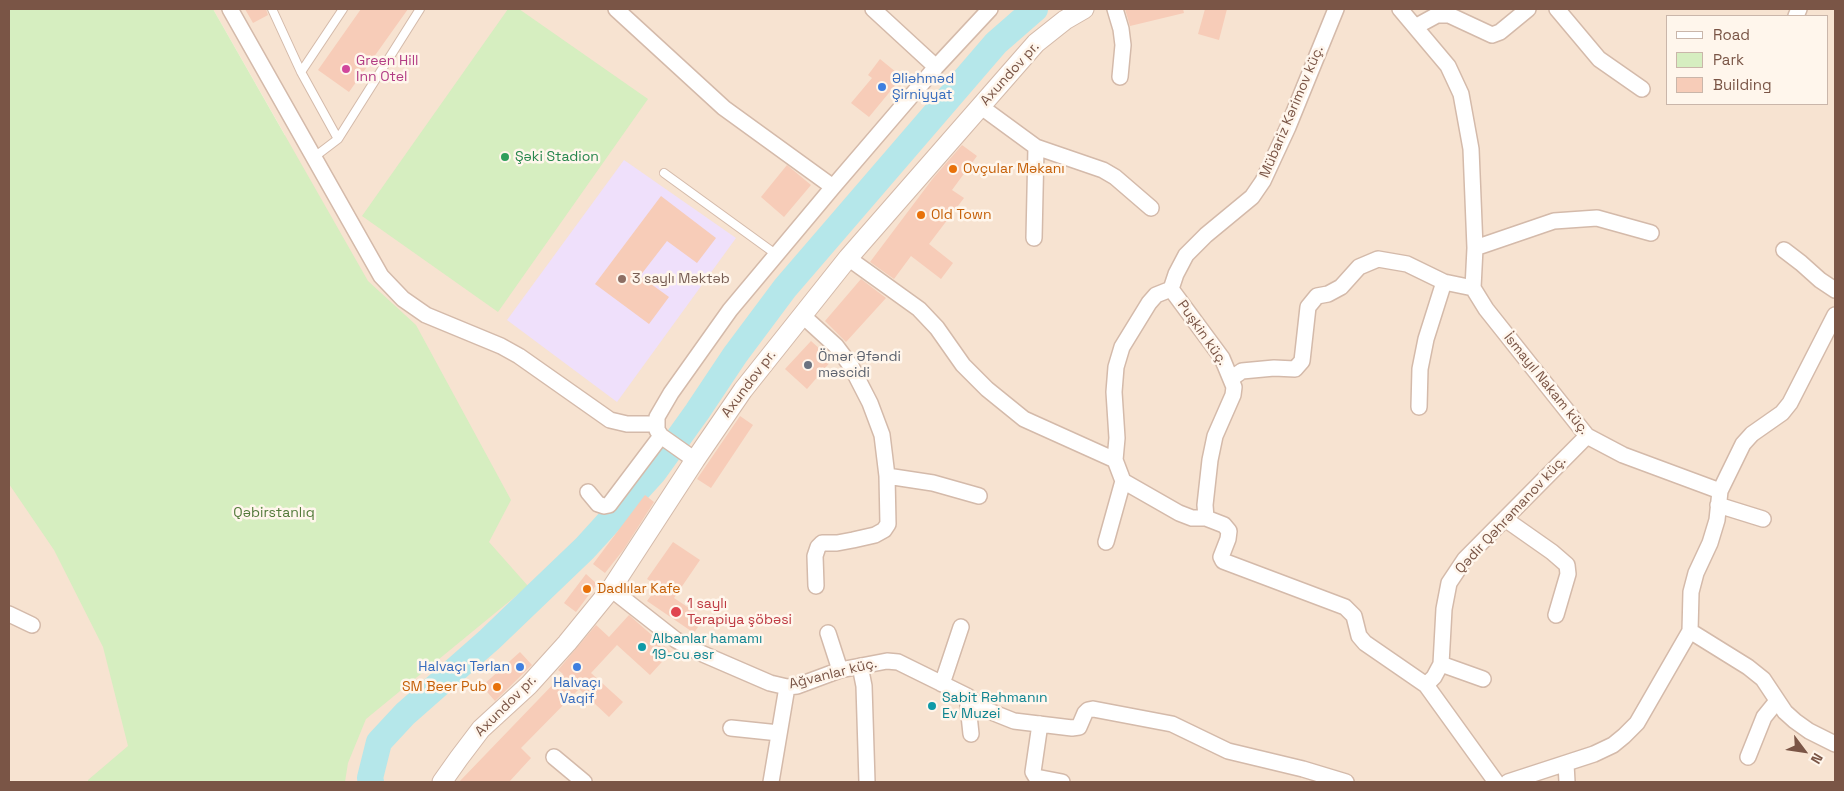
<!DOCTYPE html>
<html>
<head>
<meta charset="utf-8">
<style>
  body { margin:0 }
  #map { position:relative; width:1844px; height:791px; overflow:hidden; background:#fff2e3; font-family:"Space Grotesk",sans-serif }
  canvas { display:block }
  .frame { position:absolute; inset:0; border:10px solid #7a5546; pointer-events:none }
  .legend { position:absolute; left:1666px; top:15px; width:162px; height:90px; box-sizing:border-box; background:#fff6ec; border:1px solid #cab6aa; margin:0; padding:6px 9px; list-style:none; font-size:15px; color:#7a5546 }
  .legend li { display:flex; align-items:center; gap:10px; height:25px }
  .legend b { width:25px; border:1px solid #cab6aa }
  .north { position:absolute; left:1779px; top:726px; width:50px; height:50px; -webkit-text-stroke:4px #fff6ec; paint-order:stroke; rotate:121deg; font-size:14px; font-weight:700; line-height:20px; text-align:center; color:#7a5546 }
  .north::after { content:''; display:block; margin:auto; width:18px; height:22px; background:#7a5546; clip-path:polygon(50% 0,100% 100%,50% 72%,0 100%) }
</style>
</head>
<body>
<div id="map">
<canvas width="1844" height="791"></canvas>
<div class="frame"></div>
<ul class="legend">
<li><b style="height:6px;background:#fff"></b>Road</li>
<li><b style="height:14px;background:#d6eec0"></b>Park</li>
<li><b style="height:14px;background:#f7ccb8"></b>Building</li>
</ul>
<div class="north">N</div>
</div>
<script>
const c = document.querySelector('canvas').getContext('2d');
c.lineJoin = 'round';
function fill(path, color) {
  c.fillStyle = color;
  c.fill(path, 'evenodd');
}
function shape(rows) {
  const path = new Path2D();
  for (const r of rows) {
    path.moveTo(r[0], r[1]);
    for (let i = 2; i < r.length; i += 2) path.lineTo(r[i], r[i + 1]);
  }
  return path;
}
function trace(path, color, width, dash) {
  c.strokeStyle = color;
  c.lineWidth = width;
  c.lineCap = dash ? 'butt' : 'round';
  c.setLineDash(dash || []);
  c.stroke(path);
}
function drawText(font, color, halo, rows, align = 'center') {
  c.font = font + ' "Space Grotesk",sans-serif';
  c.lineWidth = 5;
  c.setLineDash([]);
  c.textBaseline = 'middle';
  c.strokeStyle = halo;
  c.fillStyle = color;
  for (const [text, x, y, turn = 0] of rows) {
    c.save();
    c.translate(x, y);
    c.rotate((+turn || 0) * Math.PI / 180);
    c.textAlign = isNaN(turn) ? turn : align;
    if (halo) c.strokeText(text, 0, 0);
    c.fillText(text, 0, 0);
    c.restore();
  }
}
fill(shape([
  [213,9,1835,9,1835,782,9,782,9,178,285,135],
  [1668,16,1828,16,1828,104,1668,104]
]), '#f7e3d1');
fill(shape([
  [624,160,736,238,617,402,507,320]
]), '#efe0fb');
fill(shape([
  [9,9,213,9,368,281,416,325,511,500,489,542,528,586,366,719,348,763,345,782,88,782,88,780,128,746,103,647,54,550,9,484],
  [508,9,519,9,648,99,498,312,362,216]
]), '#d6eec0');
trace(shape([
  [371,782,370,778,379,742,405,714,489,640,585,548,654,472,697,412,735,355,785,288,996,43,1035,9]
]), '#b5e7ea', 26);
fill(shape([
  [245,9,266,9,268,15,253,23],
  [361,9,408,9,349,92,318,70],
  [1125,9,1183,9,1184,13,1130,26],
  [1205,9,1227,9,1219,40,1198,34],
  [880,59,902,77,869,117,851,103,872,78,868,75],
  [962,145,977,156,952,190,964,198,929,244,953,263,941,279,911,256,894,279,870,262,934,177],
  [787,165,811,185,784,217,761,197],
  [661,196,716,238,697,263,667,241,640,276,669,297,649,324,595,284],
  [861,279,886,298,846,342,825,321],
  [811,341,832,360,807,389,785,369],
  [740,416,753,425,711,488,697,479],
  [645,495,654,502,624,549,605,573,593,564],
  [673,542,700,560,674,598,704,618,694,633,647,601,658,586,647,579],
  [586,574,597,584,576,612,564,603],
  [629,615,671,652,650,675,617,645,591,673,623,702,609,717,579,689,521,748,531,758,509,782,459,782,563,674,558,670,596,625,609,637],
  [520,652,532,665,495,701,482,686]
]), '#f7ccb8');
const service = shape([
  [272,9,301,72,338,139],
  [301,72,343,9],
  [313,158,338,139,420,9],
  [664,173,777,255]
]);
const minor = shape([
  [230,9,381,276,403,299,426,315,501,346,519,356,610,420,627,424,656,424],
  [616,9,724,108,833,187],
  [873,9,936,67],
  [1115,9,1121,29,1123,45,1120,77],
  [1400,9,1448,66,1461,94,1471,149,1475,248,1473,288,1486,309,1587,436,1623,455,1720,491,1717,520,1710,543,1696,573,1691,592,1690,631,1748,667,1763,679,1785,712,1795,721,1809,731,1835,744],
  [1557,9,1599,59,1642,89],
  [1796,16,1799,9],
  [1415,27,1437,15,1449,15,1492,35,1500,32,1528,9],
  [980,106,1036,147,1103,170,1115,177,1151,208],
  [1034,238,1036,147],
  [1475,248,1554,221,1597,218,1651,233],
  [1784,250,1801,263,1820,280,1835,290],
  [848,258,919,309,937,328,963,365,987,389,1024,419,1115,460,1123,481,1179,513,1192,518,1206,518,1224,525,1229,531,1228,539,1221,557,1223,561,1345,607,1354,616,1359,636,1365,643,1426,685,1496,782],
  [1171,289,1222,358,1234,387,1233,395,1215,436,1210,460,1205,505,1206,518],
  [802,315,836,346,851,366,870,403,882,435,887,476,888,524,884,530,875,535,853,540,837,543,822,543,818,547,815,556,816,586],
  [1232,378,1242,371,1274,368,1295,369,1302,361,1308,307,1317,296,1328,294,1341,287,1359,267,1378,259,1407,264,1444,282,1473,288],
  [1419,407,1420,369,1426,339,1444,282],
  [695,460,661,436,657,430,657,417,671,393,730,310,833,187,936,67,990,9],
  [1115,460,1117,438,1114,392,1116,367,1122,347,1149,303,1156,295,1171,289,1176,274,1186,255,1206,235,1252,197,1263,181,1288,127,1336,9],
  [887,476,933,483,979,496],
  [1720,491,1743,444,1752,434,1782,413,1790,403,1835,315],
  [588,492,598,504,604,506,609,505,661,436],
  [1718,505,1763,519],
  [1505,519,1552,552,1567,565,1568,574,1556,615],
  [1106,542,1123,481],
  [611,589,676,640,696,651,770,683,787,687,797,686,840,670,887,661,898,662,967,696,984,709,1014,721,1072,728,1079,727,1085,713,1088,710,1093,709,1172,724,1228,751,1303,769,1346,782],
  [9,614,32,625],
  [828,633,840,670],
  [1441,664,1483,679],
  [860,666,864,686,867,782],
  [942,684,961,627],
  [1426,685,1434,677,1441,664,1444,609,1449,583,1465,559,1587,436],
  [967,696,971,734],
  [1040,724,1033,772,1036,777,1062,782],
  [731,728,779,733],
  [554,757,584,782],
  [1748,757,1764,717,1777,701],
  [1566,764,1567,782],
  [771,782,787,687],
  [1508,782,1594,754,1613,745,1624,736,1637,723,1690,631]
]);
const tertiary = shape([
  [442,782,459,758,481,729,529,685,567,643,611,589,695,460,743,390,848,258,1036,43,1065,20,1084,9]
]);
trace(service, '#d4baaa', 10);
trace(minor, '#d4baaa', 18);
trace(tertiary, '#d4baaa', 21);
trace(service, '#fff', 8);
trace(minor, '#fff', 15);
trace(tertiary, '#fff', 19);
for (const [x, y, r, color] of [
  [346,69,5,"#d1479c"],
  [882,87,5,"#3f7fe0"],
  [505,157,5,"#2e9e5b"],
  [953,169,5,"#e8710a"],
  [921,215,5,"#e8710a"],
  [622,279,5,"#8d6e63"],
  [808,365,5,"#6b7280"],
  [587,589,5,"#e8710a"],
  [676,612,6,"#e0444e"],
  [642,647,5,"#0f9aa8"],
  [520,667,5,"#3f7fe0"],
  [577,667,5,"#3f7fe0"],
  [497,687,5,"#e8710a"],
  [932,706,5,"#0f9aa8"]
]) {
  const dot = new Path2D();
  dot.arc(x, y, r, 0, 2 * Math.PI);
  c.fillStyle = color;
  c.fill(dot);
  trace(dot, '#fff6ec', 2);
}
drawText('14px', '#b23c85', '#fff6ec', [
  ["Green Hill",356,61],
  ["Inn Otel",356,77]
], 'left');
drawText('14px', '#7a5546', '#fff6ec', [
  ["Axundov pr.",1010,74,-48],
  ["Mübariz Kərimov küç.",1292,112,-67],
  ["Puşkin küç.",1202,333,55],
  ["Axundov pr.",749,384,-53],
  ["İsmayıl Nakam küç.",1546,384,51],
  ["Qədir Qəhrəmanov küç.",1511,515,-47],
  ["Ağvanlar küç.",833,674,-14],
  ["Axundov pr.",506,706,-45]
]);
drawText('14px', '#366cbe', '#fff6ec', [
  ["Əliəhməd",892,79],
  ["Şirniyyat",892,95],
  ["Halvaçı Tərlan",510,667,"right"],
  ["Halvaçı",577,683,"center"],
  ["Vaqif",577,699,"center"]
], 'left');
drawText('14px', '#27864d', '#fff6ec', [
  ["Şəki Stadion",515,157]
], 'left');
drawText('14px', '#c56008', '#fff6ec', [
  ["Ovçular Məkanı",963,169],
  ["Old Town",931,215],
  ["Dadlılar Kafe",597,589],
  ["SM Beer Pub",487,687,"right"]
], 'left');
drawText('14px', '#785e54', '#fff6ec', [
  ["3 saylı Məktəb",632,279]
], 'left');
drawText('14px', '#5b616d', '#fff6ec', [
  ["Ömər Əfəndi",818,357],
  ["məscidi",818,373]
], 'left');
drawText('14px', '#527a3a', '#fff6ec', [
  ["Qəbirstanlıq",274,513]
]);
drawText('14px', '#be3a42', '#fff6ec', [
  ["1 saylı",687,604],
  ["Terapiya şöbəsi",687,620]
], 'left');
drawText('14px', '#0d838f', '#fff6ec', [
  ["Albanlar hamamı",652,639],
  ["19-cu əsr",652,655],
  ["Sabit Rəhmanın",942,698],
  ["Ev Muzei",942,714]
], 'left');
</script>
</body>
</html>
